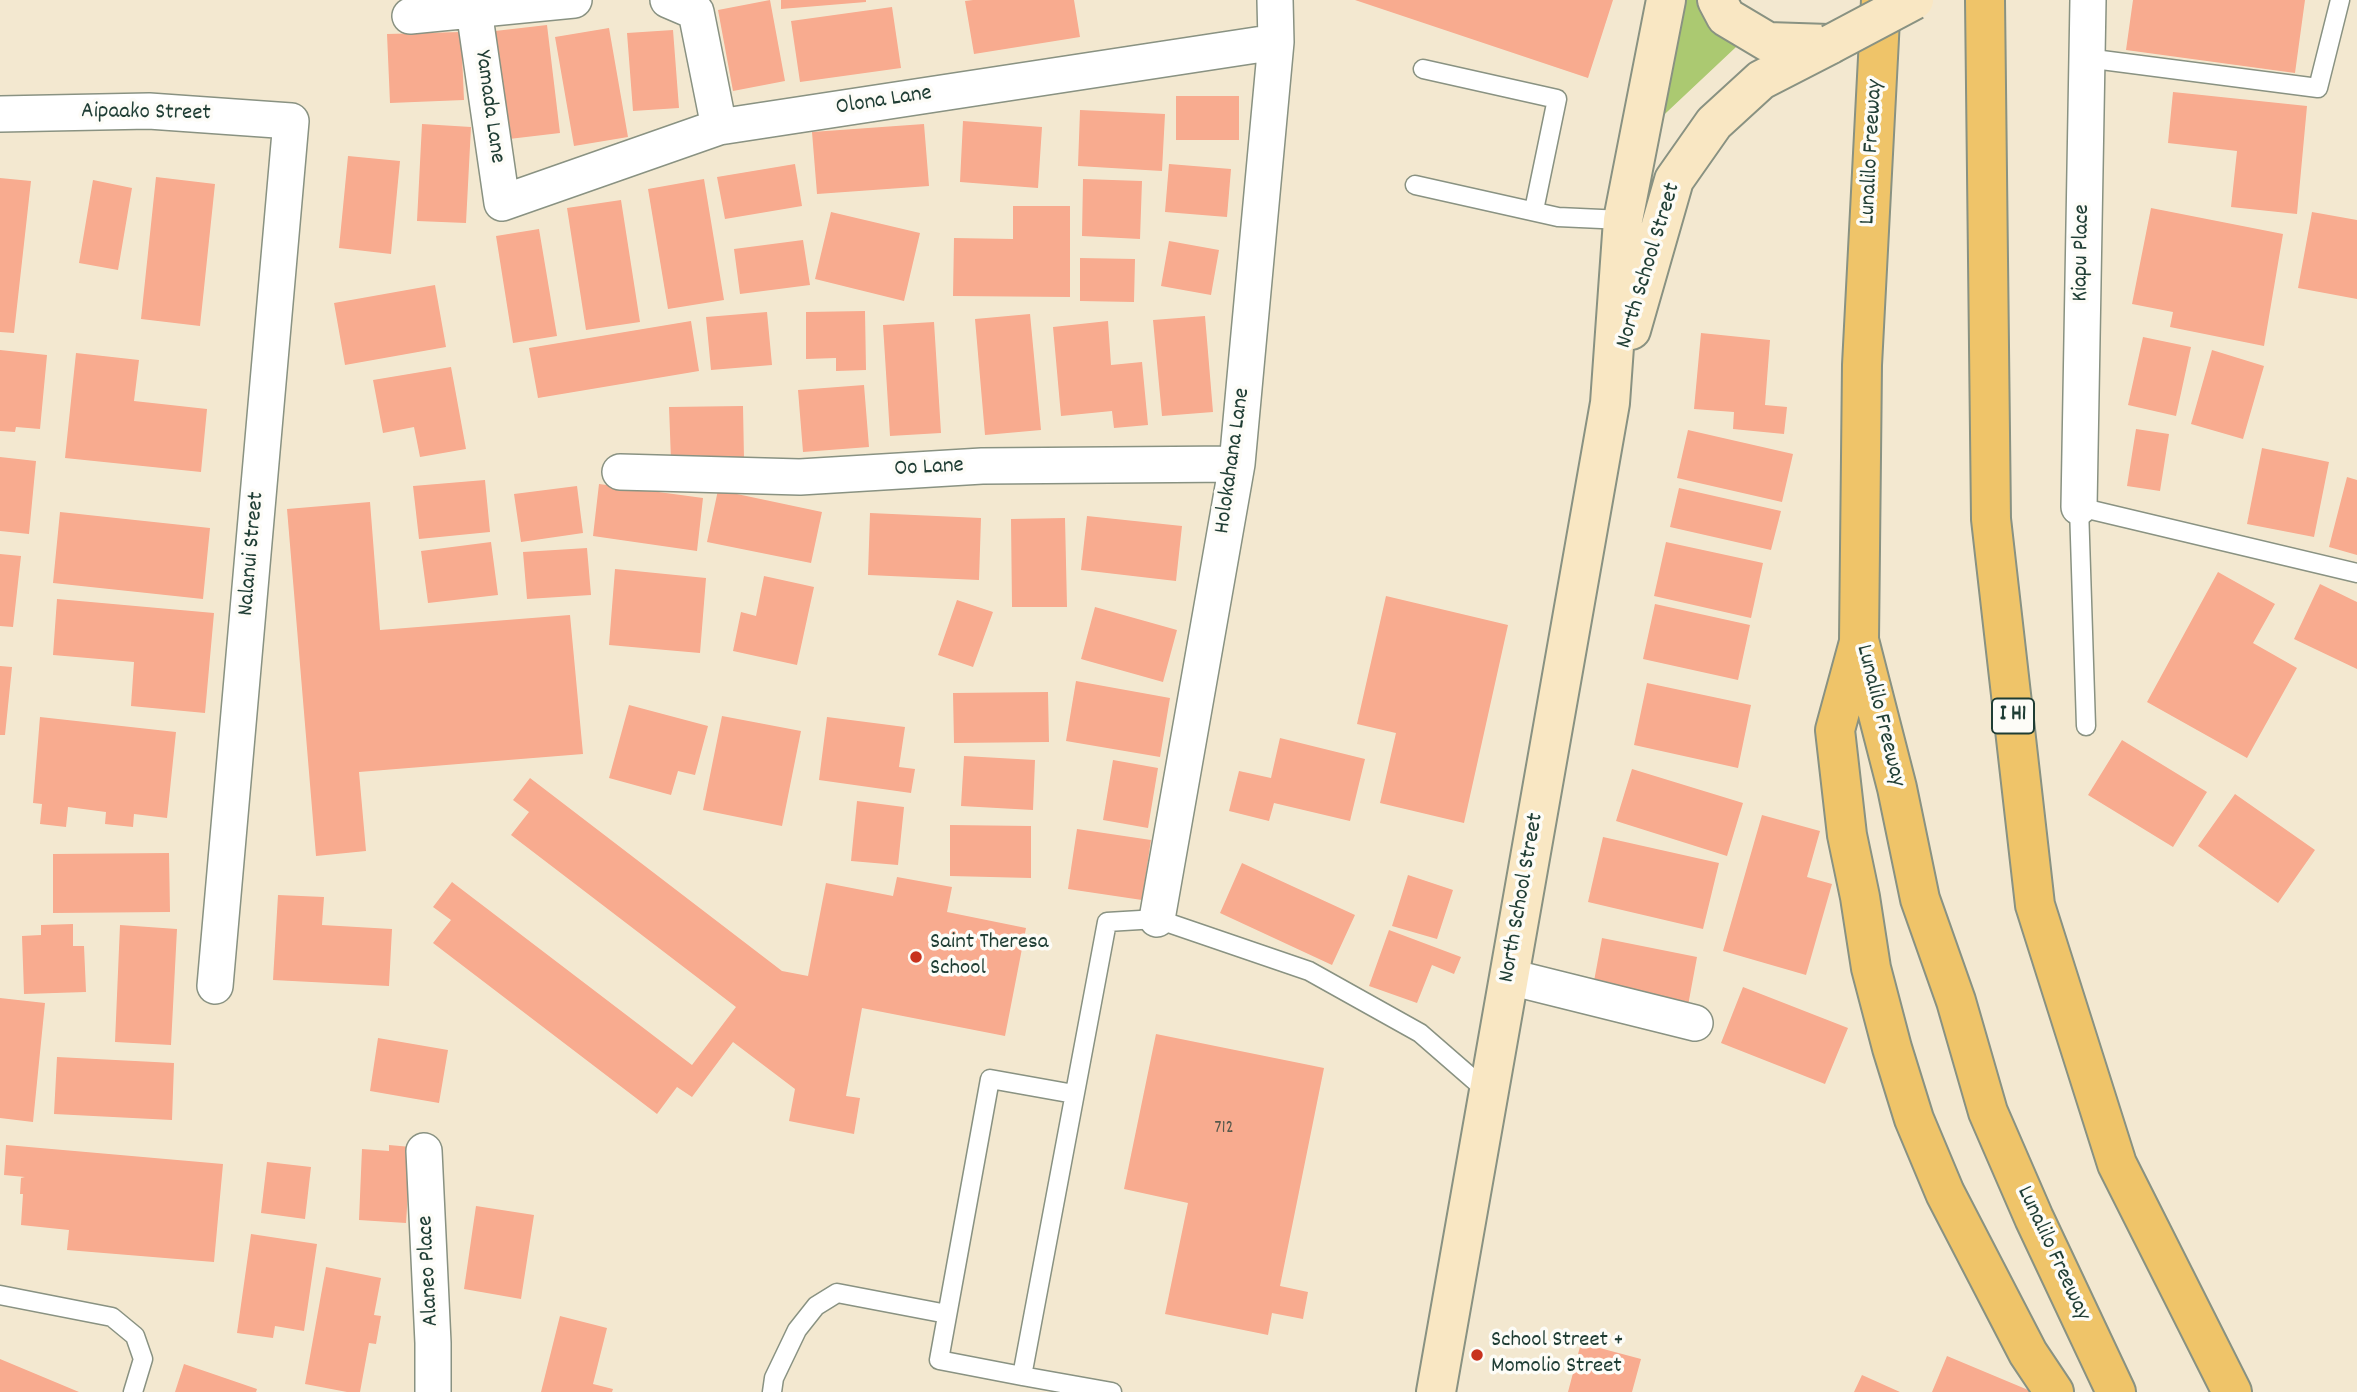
<!DOCTYPE html>
<html>
<head>
<meta charset="utf-8">
<style>
  body { margin:0 }
  canvas { display:block; background:#f3e8d0 }
</style>
</head>
<body>
<canvas width="2357" height="1392"></canvas>
<script>
const c = document.querySelector('canvas').getContext('2d');
c.lineJoin = 'round';
function fill(path, color) {
  c.fillStyle = color;
  c.fill(path, 'evenodd');
}
function shape(rows) {
  const path = new Path2D();
  for (const r of rows) {
    path.moveTo(r[0], r[1]);
    for (let i = 2; i < r.length; i += 2) path.lineTo(r[i], r[i + 1]);
  }
  return path;
}
function trace(path, color, width, dash) {
  c.strokeStyle = color;
  c.lineWidth = width;
  c.lineCap = dash ? 'butt' : 'round';
  c.setLineDash(dash || []);
  c.stroke(path);
}
function drawText(font, color, halo, rows, align = 'center') {
  c.font = font + ' Dekko,sans-serif';
  c.lineWidth = 7;
  c.setLineDash([]);
  c.textBaseline = 'middle';
  c.strokeStyle = halo;
  c.fillStyle = color;
  for (const [text, x, y, turn = 0] of rows) {
    c.save();
    c.translate(x, y);
    c.rotate((+turn || 0) * Math.PI / 180);
    c.textAlign = isNaN(turn) ? turn : align;
    if (halo) c.strokeText(text, 0, 0);
    c.fillText(text, 0, 0);
    c.restore();
  }
}
fill(shape([
  [1675,0,1696,0,1716,18,1752,32,1651,127]
]), '#abc971');
fill(shape([
  [770,0,785,81,733,91,718,10],
  [781,0,866,0,866,2,781,9],
  [973,0,1074,0,1080,37,974,54,965,1],
  [1355,0,1613,0,1588,78],
  [2133,0,2305,0,2295,73,2126,50],
  [892,7,901,68,800,82,791,21],
  [547,25,560,133,509,139,495,31],
  [609,28,628,137,574,146,555,37],
  [673,30,679,108,633,111,627,33],
  [461,32,464,100,390,103,387,34],
  [2173,92,2307,106,2297,214,2231,207,2237,151,2168,143],
  [1176,96,1239,96,1239,140,1176,140],
  [1080,110,1165,114,1162,171,1078,166],
  [963,121,1042,127,1038,188,960,182],
  [422,124,471,127,466,223,417,221],
  [924,124,929,186,817,194,812,132],
  [348,156,400,161,391,254,339,248],
  [795,164,802,206,725,219,717,177],
  [1169,164,1231,169,1227,217,1165,212],
  [156,177,215,184,200,326,141,319],
  [0,178,31,181,14,333,0,332],
  [704,179,724,300,668,309,648,189],
  [1083,179,1142,181,1140,239,1082,236],
  [93,180,132,188,118,270,79,263],
  [621,200,640,322,586,330,567,208],
  [1013,206,1070,206,1070,297,953,296,954,238,1013,239],
  [2151,208,2283,234,2264,346,2170,327,2173,312,2132,304],
  [831,212,920,233,904,301,815,279],
  [2312,212,2357,220,2357,299,2298,288],
  [539,229,557,336,513,343,496,236],
  [803,240,810,285,740,294,734,249],
  [1169,241,1219,250,1211,295,1161,286],
  [1080,258,1135,259,1134,302,1080,301],
  [435,285,446,347,345,365,334,303],
  [865,311,866,370,836,371,836,358,806,359,806,312],
  [767,312,772,365,711,370,706,317],
  [1030,314,1041,430,985,435,975,319],
  [1205,316,1213,412,1162,416,1153,320],
  [691,321,699,371,538,398,529,348],
  [1108,321,1111,365,1142,362,1148,425,1114,428,1112,411,1061,416,1053,327],
  [934,322,941,433,890,436,883,325],
  [1701,333,1770,340,1765,405,1787,407,1784,434,1733,429,1734,412,1694,409],
  [2143,337,2191,347,2176,416,2128,405],
  [0,350,47,355,40,429,16,427,15,432,0,431],
  [2212,350,2264,366,2243,439,2191,424],
  [76,353,139,360,134,401,207,409,201,472,65,458],
  [451,367,466,449,420,457,414,427,383,433,373,380],
  [864,385,869,447,803,452,798,390],
  [743,406,744,459,671,460,669,407],
  [2136,429,2169,434,2160,491,2127,486],
  [1688,430,1793,454,1782,502,1677,478],
  [2262,448,2329,462,2314,537,2247,524],
  [0,457,36,461,29,534,0,531],
  [2347,477,2357,480,2357,555,2329,547],
  [485,480,490,532,419,539,413,486],
  [599,484,703,498,697,551,593,536],
  [577,486,583,533,521,542,514,494],
  [1679,488,1781,511,1771,550,1670,527],
  [718,490,822,512,811,563,707,542],
  [370,502,380,630,570,615,583,754,359,772,366,851,316,856,287,509],
  [60,512,210,528,203,599,53,583],
  [870,513,981,518,979,580,868,575],
  [1087,516,1182,526,1176,581,1081,570],
  [1065,518,1067,607,1012,607,1011,519],
  [491,542,498,595,428,603,421,551],
  [1666,542,1763,563,1751,618,1654,596],
  [587,548,591,595,527,599,523,552],
  [0,554,21,556,13,627,0,626],
  [615,569,706,578,700,653,609,645],
  [2218,572,2275,604,2253,643,2297,668,2247,758,2147,702],
  [764,576,814,587,797,665,733,651,741,612,756,616],
  [2320,584,2357,602,2357,669,2294,639],
  [1386,596,1508,625,1464,823,1380,803,1396,733,1357,724],
  [57,599,214,613,205,713,131,706,134,662,53,655],
  [957,600,993,612,973,667,938,655],
  [1655,604,1750,625,1738,680,1643,659],
  [1095,607,1177,630,1163,682,1081,659],
  [0,666,12,667,5,735,0,735],
  [1076,681,1170,698,1160,757,1066,741],
  [1647,683,1751,705,1738,768,1634,745],
  [1048,692,1049,742,954,743,953,693],
  [629,705,708,726,695,775,678,771,671,795,609,778],
  [722,716,801,731,782,826,703,810],
  [40,717,176,732,167,818,134,814,133,827,105,824,106,812,68,807,66,827,40,824,42,804,33,803],
  [827,717,905,727,899,767,915,769,911,793,819,780],
  [1280,738,1365,759,1350,821,1274,803,1269,821,1229,811,1239,771,1271,778],
  [2122,740,2207,792,2173,847,2088,795],
  [964,756,1035,760,1033,810,961,806],
  [1113,760,1158,768,1148,828,1103,820],
  [1632,769,1743,803,1727,856,1616,821],
  [530,778,782,971,808,976,826,883,893,896,897,877,952,887,947,912,1026,928,1005,1036,862,1008,846,1096,860,1098,854,1134,789,1121,795,1089,733,1042,692,1097,677,1087,657,1114,433,943,451,920,433,907,452,882,692,1065,736,1007,511,835,529,812,513,800],
  [2235,794,2315,850,2278,903,2198,846],
  [857,801,904,807,898,865,851,861],
  [1762,815,1820,831,1807,877,1832,884,1806,975,1723,951],
  [950,825,1031,826,1031,878,950,876],
  [1077,829,1151,840,1142,900,1068,889],
  [1603,837,1719,863,1703,929,1588,902],
  [169,853,170,912,53,913,53,854],
  [1242,863,1355,915,1332,965,1220,913],
  [1408,875,1453,890,1437,939,1392,926],
  [278,895,324,897,322,925,392,929,389,986,273,980],
  [73,924,73,946,84,946,86,992,24,994,22,936,41,935,41,925],
  [120,925,177,929,171,1045,115,1042],
  [1389,930,1461,957,1454,974,1432,965,1417,1003,1369,986],
  [1602,938,1697,957,1687,1011,1592,992],
  [1743,987,1848,1028,1825,1084,1721,1043],
  [0,998,45,1003,33,1122,0,1118],
  [1156,1034,1324,1068,1280,1286,1308,1292,1303,1319,1272,1313,1268,1335,1165,1314,1188,1203,1124,1189],
  [378,1038,448,1050,439,1103,370,1091],
  [57,1057,174,1063,172,1120,54,1114],
  [6,1145,223,1164,214,1262,67,1250,69,1230,21,1225,23,1194,20,1194,21,1178,25,1177,4,1175],
  [389,1145,411,1147,406,1223,359,1220,362,1149,389,1151],
  [267,1162,311,1167,305,1219,261,1213],
  [476,1206,534,1215,521,1299,464,1289],
  [251,1234,317,1244,304,1331,275,1326,273,1338,237,1333],
  [326,1267,381,1278,374,1315,381,1316,376,1344,369,1343,360,1392,347,1392,305,1384],
  [560,1316,607,1328,593,1384,613,1389,612,1392,541,1392],
  [1581,1343,1641,1359,1632,1392,1568,1392],
  [1947,1356,2033,1392,1932,1392],
  [0,1359,79,1392,0,1392],
  [184,1364,257,1389,256,1392,175,1392],
  [1862,1375,1900,1392,1854,1392]
]), '#f8ab8f');
const service = shape([
  [2086,58,2318,88,2340,0],
  [1423,69,1557,99,1534,210],
  [1415,185,1558,217,1623,220],
  [2086,726,2079,507,2357,573],
  [0,1295,112,1317,135,1336,143,1359,133,1392],
  [1022,1376,939,1360,990,1079,1074,1094],
  [772,1392,774,1378,797,1330,816,1306,837,1293,947,1314],
  [1112,1392,1022,1376,1107,922,1157,919,1309,971,1420,1033,1489,1093]
]);
const minor = shape([
  [668,0,696,12,719,127],
  [474,10,502,203,719,127,1276,42],
  [410,16,574,0],
  [0,114,149,111,291,121,215,986],
  [620,472,800,477,982,466,1237,464],
  [2079,507,2088,0],
  [1157,919,1237,464,1276,42,1275,0],
  [1510,977,1695,1023],
  [424,1151,433,1343,433,1392]
]);
const secondary = shape([
  [1717,0,1726,17,1768,42,1829,44],
  [1631,330,1674,180,1714,123,1761,80,1831,44],
  [1436,1392,1610,403,1623,220,1666,0]
]);
const motorway = shape([
  [1881,0,1862,365,1859,640,1897,788,1920,899,1956,1001,1988,1112,2034,1218,2116,1392],
  [1985,0,1991,519,2035,905,2117,1164,2232,1392],
  [1859,642,1835,730,1847,835,1860,897,1871,968,1892,1048,1914,1119,1945,1193,2028,1353,2054,1392]
]);
trace(service, '#899282', 21);
trace(minor, '#899282', 38);
trace(secondary, '#899282', 42);
trace(motorway, '#899282', 42);
trace(service, '#fff', 18);
trace(minor, '#fff', 35);
trace(secondary, '#f9e7c3', 38);
trace(motorway, '#efc469', 38);
const secondaryBridge = shape([
  [1831,44,1914,0]
]);
trace(secondaryBridge, '#899282', 42, []);
trace(secondaryBridge, '#f9e7c3', 38);
for (const [x, y, r, color] of [
  [916,957,7,"#c8321e"],
  [1477,1355,7,"#c8321e"]
]) {
  const dot = new Path2D();
  dot.arc(x, y, r, 0, 2 * Math.PI);
  c.fillStyle = color;
  c.fill(dot);
  trace(dot, '#fdfcf7', 2.5);
}
drawText('19px', '#55584b', null, [
  ["712",1224,1129]
]);
for (const [x, y, w] of [
  [2013,716,42]
]) {
  const box = new Path2D();
  box.roundRect(x - w / 2, y - 17.5, w, 35, 5);
  c.fillStyle = '#fdfcf7';
  c.fill(box);
  trace(box, '#1f3d34', 2);
}
drawText('bold 21px', '#1f3d34', null, [
  ["I H1",2013,716]
]);
drawText('23px', '#1f3d34', '#fdfcf7', [
  ["Olona Lane",884,102,-9],
  ["Yamada Lane",488,107,82],
  ["Aipaako Street",146,114,1],
  ["Lunalilo Freeway",1873,152,-87],
  ["Kiapu Place",2083,253,-89],
  ["North School Street",1650,266,-73],
  ["Holokahana Lane",1234,461,-82],
  ["Oo Lane",929,469,-3],
  ["Nalanui Street",253,554,-85],
  ["Lunalilo Freeway",1879,716,76],
  ["North School Street",1523,898,-80],
  ["Lunalilo Freeway",2052,1254,65],
  ["Alaneo Place",430,1271,-93]
]);
drawText('23px', '#1f3d34', '#fdfcf7', [
  ["Saint Theresa",930,944],
  ["School",930,970],
  ["School Street +",1491,1342],
  ["Momolio Street",1491,1368]
], 'left');
</script>
</body>
</html>
